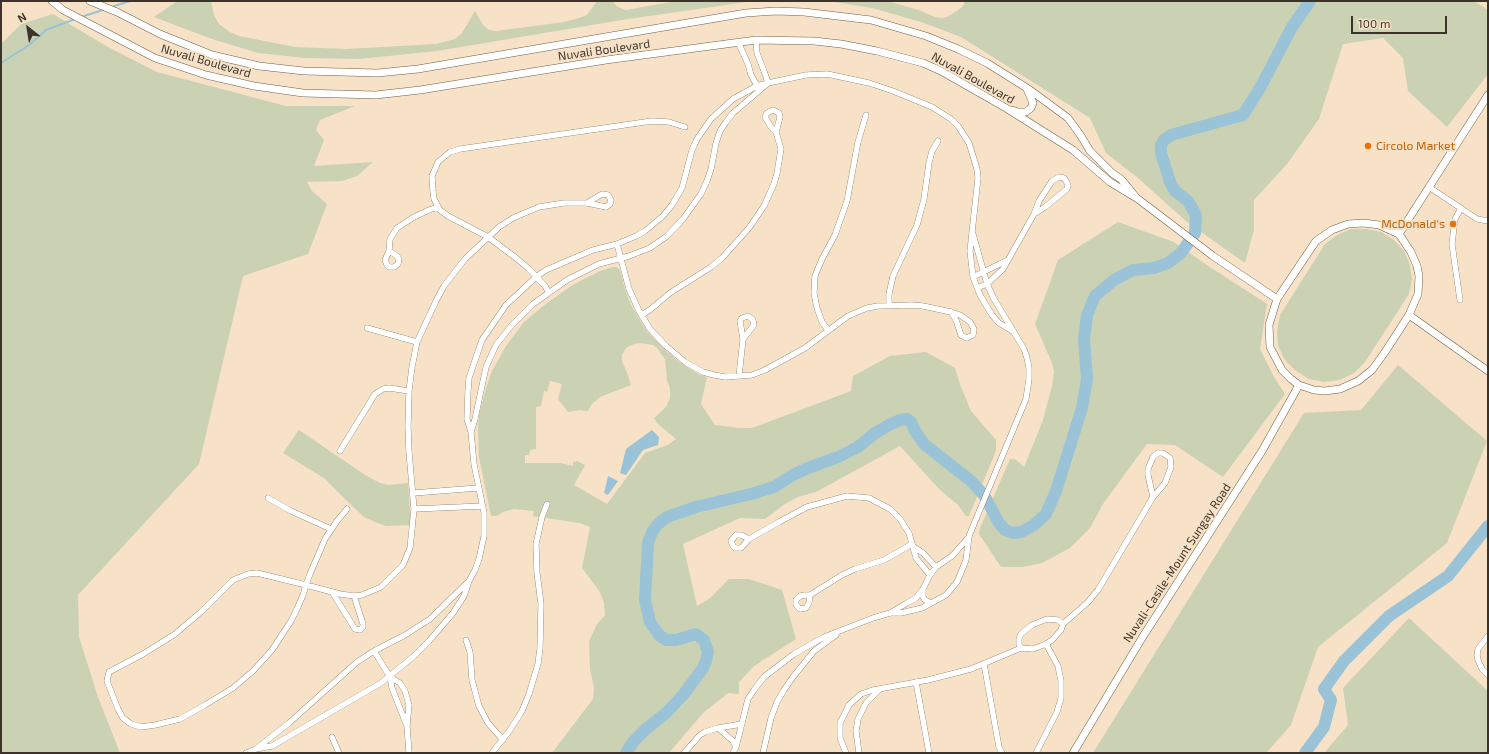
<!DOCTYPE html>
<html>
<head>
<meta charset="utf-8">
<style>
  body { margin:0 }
  #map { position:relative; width:1489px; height:754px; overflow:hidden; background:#f7e2c7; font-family:"Exo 2",sans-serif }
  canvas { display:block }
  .frame { position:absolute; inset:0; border:2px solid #3c342a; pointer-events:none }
  .north { position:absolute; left:8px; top:8px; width:40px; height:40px; -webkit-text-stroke:3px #f7e2c7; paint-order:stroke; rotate:330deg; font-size:11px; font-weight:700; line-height:16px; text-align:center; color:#3c342a }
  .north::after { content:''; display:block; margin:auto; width:14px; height:18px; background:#3c342a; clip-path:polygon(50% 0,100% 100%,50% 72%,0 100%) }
  .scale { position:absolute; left:1351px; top:16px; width:96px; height:18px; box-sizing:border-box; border:2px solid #3c342a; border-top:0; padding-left:5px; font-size:12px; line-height:14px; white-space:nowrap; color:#3c342a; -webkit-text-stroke:3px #f7e2c7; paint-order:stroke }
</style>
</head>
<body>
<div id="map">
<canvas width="1489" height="754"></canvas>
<div class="frame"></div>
<div class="north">N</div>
<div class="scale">100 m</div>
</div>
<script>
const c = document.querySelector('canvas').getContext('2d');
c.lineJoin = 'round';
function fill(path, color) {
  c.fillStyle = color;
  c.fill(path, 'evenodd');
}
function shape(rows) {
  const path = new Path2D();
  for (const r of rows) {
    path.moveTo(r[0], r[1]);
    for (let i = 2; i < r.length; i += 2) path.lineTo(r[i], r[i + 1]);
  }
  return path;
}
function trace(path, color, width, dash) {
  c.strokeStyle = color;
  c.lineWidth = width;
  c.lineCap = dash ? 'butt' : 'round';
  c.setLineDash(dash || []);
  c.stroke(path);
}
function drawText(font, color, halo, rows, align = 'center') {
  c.font = font + ' "Exo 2",sans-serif';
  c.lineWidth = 4;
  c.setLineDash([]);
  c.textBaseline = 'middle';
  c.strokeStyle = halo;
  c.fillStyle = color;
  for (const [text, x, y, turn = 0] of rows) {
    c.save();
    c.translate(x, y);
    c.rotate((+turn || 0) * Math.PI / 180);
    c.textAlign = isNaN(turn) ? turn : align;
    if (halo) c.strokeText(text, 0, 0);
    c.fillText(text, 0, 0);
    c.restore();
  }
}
fill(shape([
  [177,1,211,1,214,15,219,24,230,32,239,36,295,47,346,49,436,44,455,39,462,33,475,11,483,25,489,30,496,31,564,22,579,18,587,15,597,1,612,1,618,7,626,10,676,1,754,1,628,19,437,51,359,59,305,58,258,53,212,39,154,17],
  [828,1,887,1,919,10,935,17,942,18,947,17,957,11,963,6,965,1,1474,1,1488,10,1488,74,1447,127,1408,91,1403,58,1383,38,1343,44,1319,119,1287,164,1254,200,1254,230,1245,263,1187,222,1138,178,1106,153,1090,118,961,37,921,22,872,8],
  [53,14,106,46,157,72,286,106,355,106,320,120,316,130,324,140,314,166,373,162,357,176,342,181,307,182,312,191,327,204,308,254,243,276,199,464,78,595,79,637,98,697,120,753,1,753,1,44,21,24],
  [1118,222,1174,242,1207,265,1267,304,1260,349,1274,377,1285,394,1223,477,1175,445,1147,444,1103,504,1090,528,1070,548,1042,563,1023,567,1001,567,979,534,980,528,1010,459,1015,459,1024,467,1043,420,1052,386,1054,372,1052,363,1035,324,1058,260],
  [1351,229,1366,229,1381,232,1394,240,1404,251,1410,265,1412,280,1409,294,1365,362,1354,373,1340,380,1324,382,1309,379,1296,371,1285,360,1278,346,1277,331,1280,315,1325,244,1337,235],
  [613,267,616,267,620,270,625,289,631,305,646,330,666,351,679,362,698,374,707,377,701,404,715,425,739,428,752,428,851,391,853,376,890,356,926,352,955,368,961,387,971,411,996,440,996,451,969,516,966,516,958,505,939,489,900,446,816,492,798,497,785,504,765,519,740,518,683,544,697,606,709,599,729,579,749,579,782,590,796,639,754,666,739,682,739,694,728,693,703,713,669,753,552,753,593,699,594,688,590,669,589,641,597,624,605,615,604,603,600,592,582,568,590,527,579,523,533,516,534,511,514,509,503,512,497,516,491,516,479,457,478,429,479,415,486,388,492,371,506,346,524,322,543,306,574,284,600,271],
  [640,343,653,345,657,348,665,359,667,380,670,389,670,398,666,407,654,418,658,424,676,439,668,445,645,453,607,504,574,485,585,465,577,461,573,462,573,466,561,463,525,463,525,455,529,455,530,450,536,449,536,407,541,406,544,391,547,392,550,381,562,384,558,399,568,412,580,410,588,411,592,404,600,397,631,385,627,373,622,361,622,355,626,348,634,344],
  [1398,365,1487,441,1447,543,1318,647,1291,725,1266,753,1093,753,1304,413,1361,410],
  [299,430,365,475,380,483,388,485,408,483,411,525,386,526,375,522,364,517,344,498,324,478,283,453],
  [1409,618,1488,691,1488,753,1324,753,1348,725,1343,688]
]), '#cbd1b3');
fill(shape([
  [652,430,659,437,658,445,643,450,626,475,620,473,626,449],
  [608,476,618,481,608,495,604,493]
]), '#9bc3d7');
trace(shape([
  [111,7,130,1],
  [81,17,103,10],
  [1,63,29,45,46,30,75,19]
]), '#9bc3d7', 2);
trace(shape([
  [626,753,633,742,646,729,666,713,683,695,703,668,706,661,708,652,704,640,696,634,676,640,666,640,659,635,650,622,645,600,648,543,652,532,658,524,667,517,696,507,751,494,774,487,793,475,808,468,838,457,858,447,875,433,889,425,900,420,907,419,911,422,915,431,924,444,971,481,984,495,999,523,1005,530,1013,533,1021,532,1034,525,1046,514,1056,491,1082,408,1087,379,1084,339,1087,315,1095,296,1114,280,1133,270,1154,268,1168,263,1181,253,1195,233,1196,215,1188,201,1175,191,1170,182,1161,153,1161,145,1164,140,1171,135,1243,115,1260,88,1292,27,1310,1],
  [1305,753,1324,727,1331,700,1324,689,1344,661,1389,616,1448,576,1488,526]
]), '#9bc3d7', 12);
const minor = shape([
  [756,40,757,53,764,71,768,83],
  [738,42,748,64,751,75,759,89],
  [1059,177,1064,178,1066,181,1068,185,1067,189,1045,207,1034,214,1039,201,1052,181,1059,177],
  [1429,187,1477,219,1488,221],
  [617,244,629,289,639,311,650,329,666,346,685,362,703,372,714,375,725,377,752,375,765,370,805,348,848,316,867,308,878,306,912,305,923,306,951,312],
  [389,251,396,255,399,259,398,264,394,267,389,267,387,265,385,260,389,251,390,239,397,228,414,217,429,210,438,207],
  [973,277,1008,260],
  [977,288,987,284,1003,269,1034,214],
  [549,293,545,286,529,269,516,258,488,237,448,216,440,210,434,199,433,191,432,176,438,162,450,152,460,149,652,121,669,122,685,127],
  [1460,300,1452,244,1455,219,1461,208],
  [889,306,889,294,893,276,917,225,924,199,929,163,932,151,938,141],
  [951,312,960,315,970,322,974,329,973,335,967,338,961,335,956,320,951,312],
  [642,315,651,309,670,293,711,267,722,258,749,228,764,206,774,184,777,173,781,149,776,132,771,127,765,117,767,113,773,110,779,113,780,117,776,132],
  [367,328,417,342],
  [828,330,822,322,817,308,814,293,815,276,822,259,835,235,847,201,858,142,866,115],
  [739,376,743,339,740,321,742,318,748,316,753,320,754,325,743,339],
  [471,432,475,419,486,367,496,345,512,325,533,304,567,280,599,264,629,256,650,248,667,236,683,219,701,194,707,181,711,169,716,143,720,131,726,122,733,113,767,84],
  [340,451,375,394,383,389,389,388,409,391],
  [1158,453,1163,453,1170,458,1171,467,1165,483,1153,497,1148,475,1148,469,1153,457,1158,453],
  [413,493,478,488],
  [268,498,291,511,331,529],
  [347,509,337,521,325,539,310,574,306,585,303,595,297,609,291,621,272,650,253,671,233,688,205,705,180,719,155,725,141,727,131,724,123,718,118,709,107,681,109,672,143,654,175,634,202,611,233,580,248,574,257,573,306,585,340,594,354,596,362,595,381,587,403,565,410,548,414,509,409,452,408,427,409,391,412,367,417,342,436,301,444,286,465,259,499,227,513,218,539,207,564,203,587,203,606,207,610,204,611,200,608,195,602,194,587,203],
  [414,509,483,506],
  [736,535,741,535,749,539,741,548,735,548,733,546,731,541,736,535],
  [749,539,779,522,807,507,847,496,869,498,890,509,900,519,909,533,916,558,930,575],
  [914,547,923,553,936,567],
  [923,589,923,597,925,600,931,603],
  [332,592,355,629,360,630,363,627,363,624,354,596],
  [805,595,810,595,809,603,806,608,800,609,796,605,796,600,800,596,805,595],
  [810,595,842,575,855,569,884,560,912,544],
  [890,613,901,613,922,608,946,595,957,582,966,560,969,536,1026,399,1029,379,1029,368,1027,358,1024,349,994,299,987,284,973,234],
  [1063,624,1058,620,1047,619,1032,625,1021,634,1019,639,1019,644,1021,648,1033,649,1046,644,1052,640,1061,630,1063,624,1088,602,1098,590,1153,497],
  [1488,636,1478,649,1477,655,1478,660,1482,669,1488,675],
  [466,640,470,652,472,680,479,706,488,723,503,740],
  [374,651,390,677,392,688,407,726],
  [984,664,999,747,1002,753],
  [390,677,400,683,405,691,409,705,407,726,409,753],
  [916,682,929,753],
  [332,737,339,753],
  [736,747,733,741,718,728,742,724],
  [257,748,289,723,357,662,374,651,405,635,430,619,467,583],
  [246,753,256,749,272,746,381,683,414,656,429,641,453,613,464,596,469,581,475,570,479,559,484,536,484,513,474,464,471,432,467,419,468,391,469,378,482,340,506,305,536,277,546,270,593,250,617,244,636,236,645,231,663,216,672,205,682,188,692,150,697,139,711,119,733,99,757,86,768,83,806,75,827,74,869,83,893,91,932,107,951,119,958,126,969,143,977,169,978,178,970,251,973,277,980,295,992,315,999,323,1014,332],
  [492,753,510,730,522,711,529,694,538,664,540,648,541,604,537,573,536,544,542,517,547,504],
  [684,753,700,735,705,732,718,728],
  [733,753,736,747,748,699,754,690,764,677,794,654,824,637,873,618,890,613,907,603,916,598,923,589,930,575,936,567,952,556,969,537],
  [763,753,771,718,777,702,784,690,793,677,814,651,836,635],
  [846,753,840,738,840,723,849,705,861,694,873,690,928,680,971,669,1021,648],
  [859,753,856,731,858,719,866,703,880,689],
  [1036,753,1057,712,1061,698,1061,681,1058,666,1046,644]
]);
const tertiary = shape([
  [1409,315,1488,371]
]);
const secondary = shape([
  [52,1,63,10,155,58,206,75,254,86,303,93,376,95,420,90,606,60,756,40,814,41,841,44,877,51,923,63,941,71,1006,108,1073,150,1110,182,1138,199,1213,256,1277,299],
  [90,1,117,12,160,34,212,55,259,66,304,71,378,73,418,69,746,13,776,11,804,12,871,20,926,36,958,49,987,63,1030,90,1068,118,1081,136,1090,151,1112,173,1121,179,1135,196],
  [1012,110,1018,112,1026,112,1031,108,1033,103,1027,89],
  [1364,223,1379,225,1399,234,1411,252,1417,266,1419,276,1418,294,1409,315,1385,352,1372,370,1358,381,1340,389,1325,391,1314,390,1299,385,1291,379,1282,370,1270,347,1269,325,1277,299,1316,241,1332,230,1348,224,1364,223],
  [1399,234,1488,95],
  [1073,753,1142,638,1262,451,1299,385]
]);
trace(minor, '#705f47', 6);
trace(tertiary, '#705f47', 8);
trace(secondary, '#705f47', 8);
trace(minor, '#fff', 5.5);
trace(tertiary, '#fff', 7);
trace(secondary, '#fff', 7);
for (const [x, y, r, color] of [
  [1368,146,4,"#e8710a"],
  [1453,224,4,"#e8710a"]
]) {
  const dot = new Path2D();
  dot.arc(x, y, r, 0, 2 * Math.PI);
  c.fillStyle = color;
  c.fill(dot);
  trace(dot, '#f7e2c7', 1.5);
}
drawText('12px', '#3c342a', '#f7e2c7', [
  ["Nuvali Boulevard",604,50,-8],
  ["Nuvali Boulevard",206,61,16],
  ["Nuvali Boulevard",973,78,29],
  ["Nuvali-Casile-Mount Sungay Road",1177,563,-57]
]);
drawText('12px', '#c56008', '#f7e2c7', [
  ["Circolo Market",1376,146],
  ["McDonald's",1445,224,"right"]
], 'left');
</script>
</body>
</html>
